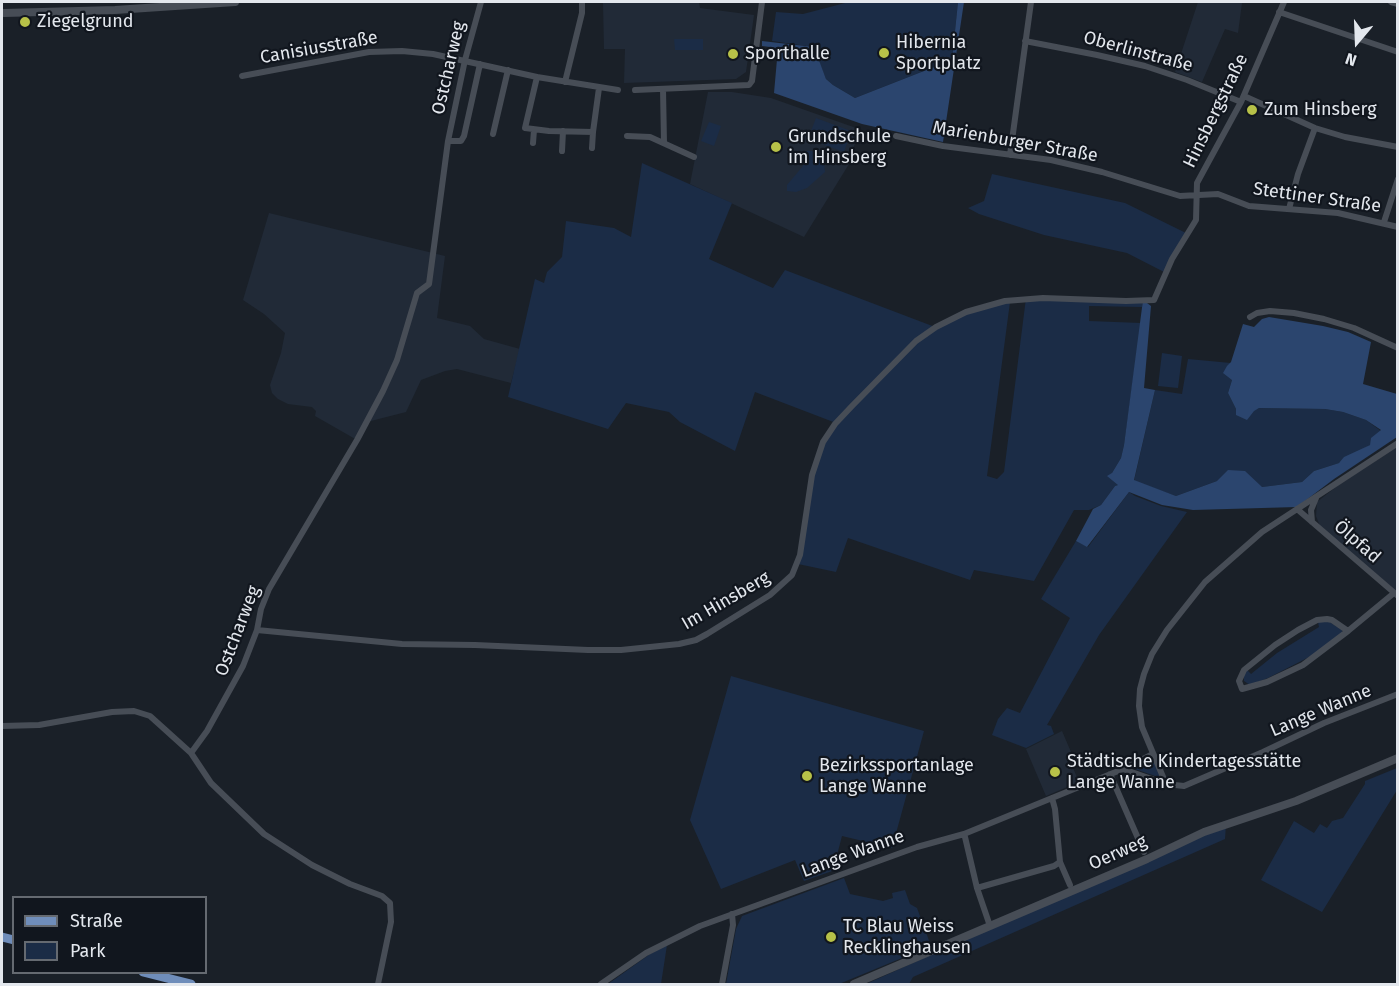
<!DOCTYPE html>
<html>
<head>
<meta charset="utf-8">
<style>
  body { margin:0 }
  #map { position:relative; width:1399px; height:986px; overflow:hidden; background:#1a2028; font-family:"Fira Sans",sans-serif }
  canvas { display:block }
  .frame { position:absolute; inset:0; border:3px solid #e3e7ed; pointer-events:none }
  .legend { position:absolute; left:12px; top:896px; width:195px; height:78px; box-sizing:border-box; background:#11161e; border:2px solid #656a71; margin:0; padding:8px 10px; list-style:none; font-size:18px; color:#e3e7ed }
  .legend li { display:flex; align-items:center; gap:12px; height:30px }
  .legend b { width:30px; border:2px solid #656a71 }
  .north { position:absolute; left:1327px; top:12px; width:60px; height:60px; -webkit-text-stroke:4px #11161e; paint-order:stroke; rotate:199deg; font-size:16px; font-weight:700; line-height:24px; text-align:center; color:#e3e7ed }
  .north::after { content:''; display:block; margin:auto; width:21px; height:27px; background:#e3e7ed; clip-path:polygon(50% 0,100% 100%,50% 72%,0 100%) }
</style>
</head>
<body>
<div id="map">
<canvas width="1399" height="986"></canvas>
<div class="frame"></div>
<ul class="legend">
<li><b style="height:8px;background:#6f8dba"></b>Straße</li>
<li><b style="height:16px;background:#1b2c46"></b>Park</li>
</ul>
<div class="north">N</div>
</div>
<script>
const c = document.querySelector('canvas').getContext('2d');
c.lineJoin = 'round';
function fill(path, color) {
  c.fillStyle = color;
  c.fill(path, 'evenodd');
}
function shape(rows) {
  const path = new Path2D();
  for (const r of rows) {
    path.moveTo(r[0], r[1]);
    for (let i = 2; i < r.length; i += 2) path.lineTo(r[i], r[i + 1]);
  }
  return path;
}
function trace(path, color, width, dash) {
  c.strokeStyle = color;
  c.lineWidth = width;
  c.lineCap = dash ? 'butt' : 'round';
  c.setLineDash(dash || []);
  c.stroke(path);
}
function drawText(font, color, halo, rows, align = 'center') {
  c.font = font + ' "Fira Sans",sans-serif';
  c.lineWidth = 4.5;
  c.setLineDash([]);
  c.textBaseline = 'middle';
  c.strokeStyle = halo;
  c.fillStyle = color;
  for (const [text, x, y, turn = 0] of rows) {
    c.save();
    c.translate(x, y);
    c.rotate((+turn || 0) * Math.PI / 180);
    c.textAlign = isNaN(turn) ? turn : align;
    if (halo) c.strokeText(text, 0, 0);
    c.fillText(text, 0, 0);
    c.restore();
  }
}
fill(shape([
  [608,2,699,2,700,8,754,15,746,72,736,79,624,83,625,49,604,49,603,3],
  [1198,2,1242,3,1238,33,1225,29,1202,82,1175,72],
  [708,92,732,92,771,98,859,129,849,164,804,237,690,184],
  [269,213,445,256,437,318,470,326,484,339,520,349,511,383,457,369,445,371,421,380,406,412,367,422,357,440,315,416,316,411,312,407,288,404,278,399,272,393,270,385,281,353,285,333,264,314,243,300],
  [1397,447,1397,595,1320,526,1316,516,1317,502,1337,486],
  [1062,731,1074,759,1070,761,1079,782,1046,796,1026,749]
]), '#212a37');
fill(shape([
  [849,2,958,2,952,60,855,98,833,85,826,79,813,47,772,41,776,12,803,14],
  [674,39,703,39,703,50,675,50],
  [816,118,851,131,844,152,808,139],
  [709,122,721,126,714,146,701,141],
  [806,151,812,151,818,155,824,163,825,172,807,188,796,192,787,191,787,185,803,166,802,159],
  [642,163,732,203,709,259,773,288,785,270,935,327,966,312,1010,302,987,476,997,479,1004,472,1026,298,1143,300,1142,307,1089,306,1089,321,1141,323,1124,445,1121,458,1112,473,1119,485,1115,486,1101,505,1089,510,1074,510,1034,581,974,570,970,580,848,538,836,572,798,564,818,454,836,423,755,392,735,451,680,422,669,412,626,403,608,429,508,397,535,279,544,283,547,272,562,257,566,221,614,228,631,237],
  [992,174,1125,203,1188,234,1166,273,1127,253,1044,235,979,214,968,208,984,201],
  [1162,353,1182,356,1178,388,1158,386],
  [1188,359,1231,363,1232,380,1228,393,1236,409,1236,415,1259,408,1325,409,1343,412,1366,420,1381,431,1370,445,1339,463,1314,471,1302,482,1262,487,1217,481,1176,496,1134,481,1155,390,1182,394],
  [1129,492,1135,496,1161,506,1187,512,1099,635,1047,725,1051,726,1054,734,1026,748,992,735,998,719,1007,708,1020,713,1070,618,1041,599,1076,541,1088,547],
  [1328,621,1342,630,1342,634,1317,653,1268,678,1250,685,1244,681,1244,674,1247,670,1251,674,1277,653,1319,627,1318,622],
  [731,676,924,731,892,848,842,836,836,859,831,858,835,870,804,881,795,860,721,889,690,820],
  [1147,760,1152,760,1155,763,1160,775,1158,777,1135,769,1136,765],
  [1397,768,1397,790,1322,912,1261,880,1294,821,1314,833,1320,824,1327,828,1332,821,1343,818,1365,784,1365,781],
  [1226,825,1225,839,913,977,909,984,866,984,991,928],
  [844,878,850,894,883,901,893,898,892,893,905,890,910,904,917,908,931,946,839,984,726,984,736,929,742,916],
  [667,945,661,984,608,984,650,954]
]), '#1b2c46');
fill(shape([
  [958,2,964,2,943,142,862,124,774,93,778,48,762,46,762,41,814,47,826,79,833,85,855,98,952,60],
  [1143,300,1151,306,1144,388,1155,390,1134,480,1176,496,1217,481,1228,470,1245,471,1262,487,1302,482,1314,471,1339,463,1344,457,1370,445,1371,438,1381,430,1366,420,1343,412,1325,409,1259,408,1254,411,1247,420,1236,415,1236,409,1228,393,1232,380,1223,373,1227,366,1231,362,1243,324,1254,327,1262,319,1269,317,1323,326,1348,332,1371,342,1363,384,1397,394,1397,437,1334,479,1297,507,1193,510,1162,505,1129,492,1087,547,1076,541,1093,509,1101,505,1115,486,1118,485,1107,476,1112,473,1121,458,1124,445]
]), '#2b456e');
trace(shape([
  [1391,2,1398,4],
  [1279,12,1398,52],
  [1025,41,1097,55,1145,66,1187,80,1241,102],
  [242,76,369,52,402,51,433,54,537,77,618,90],
  [537,77,525,128,549,131,593,132,599,88],
  [565,82,582,13,582,2],
  [663,89,664,143],
  [635,90,749,85,752,81,762,2],
  [1244,96,1315,128,1345,137,1398,147],
  [493,134,508,70],
  [627,136,650,137,694,157],
  [896,136,943,146,1051,160,1102,172,1180,196,1218,194,1249,206,1338,213,1398,227],
  [448,141,461,141,464,136,480,64],
  [533,143,534,130],
  [592,148,593,132],
  [562,151,563,131],
  [1010,155,1031,2],
  [1289,209,1298,174,1315,128],
  [1384,222,1398,179],
  [1250,317,1257,313,1270,311,1294,313,1324,319,1354,328,1398,348],
  [1297,509,1398,596],
  [1312,522,1311,510,1316,498],
  [257,630,402,644,475,645,588,650,621,650,679,644,696,640,707,634,770,595,792,575,800,555,812,475,823,442,835,424,852,406,916,341,936,327,966,312,1005,301,1043,298,1126,301,1154,300,1172,259,1196,220,1197,183,1241,102,1284,2],
  [1348,631,1303,665,1267,682,1242,689,1239,681,1244,670,1275,645,1298,630,1317,620,1327,619,1332,620,1348,631,1394,593],
  [2,726,39,725,112,712,134,711,150,716,191,753,211,783,264,834,312,865,350,884,382,896,390,903,391,922,378,984],
  [191,753,207,731,243,666,257,630,261,609,269,589,357,440,383,391,397,360,417,293,429,284,448,141,465,60,481,2],
  [1123,769,1153,754],
  [1110,774,1144,852],
  [1166,784,1142,727,1139,706,1140,689,1144,674,1152,654,1167,630,1205,582,1262,532,1398,443],
  [1052,798,1055,809,1060,862,1070,885],
  [965,837,977,888,990,926],
  [977,888,1054,866,1060,862],
  [601,984,646,953,700,926,917,847,964,834,1123,769,1166,784,1184,786,1263,752,1324,723,1398,694],
  [722,984,733,925,732,914]
]), '#474d56', 6);
trace(shape([
  [4,13,115,10,235,2],
  [854,984,1147,859,1204,832,1296,801,1398,758]
]), '#474d56', 8);
trace(shape([
  [2,937,14,940],
  [143,972,191,984]
]), '#6f8dba', 9);
for (const [x, y, r, color] of [
  [25,22,6,"#b7c148"],
  [884,53,6,"#b7c148"],
  [733,54,6,"#b7c148"],
  [1252,110,6,"#b7c148"],
  [776,147,6,"#b7c148"],
  [1055,772,6,"#b7c148"],
  [807,776,6,"#b7c148"],
  [831,937,6,"#b7c148"]
]) {
  const dot = new Path2D();
  dot.arc(x, y, r, 0, 2 * Math.PI);
  c.fillStyle = color;
  c.fill(dot);
  trace(dot, '#11161e', 2);
}
drawText('18px', '#e3e7ed', '#11161e', [
  ["Ziegelgrund",37,22],
  ["Hibernia",896,43],
  ["Sportplatz",896,64],
  ["Sporthalle",745,54],
  ["Zum Hinsberg",1264,110],
  ["Grundschule",788,137],
  ["im Hinsberg",788,158],
  ["Städtische Kindertagesstätte",1067,762],
  ["Lange Wanne",1067,783],
  ["Bezirkssportanlage",819,766],
  ["Lange Wanne",819,787],
  ["TC Blau Weiss",843,927],
  ["Recklinghausen",843,948]
], 'left');
drawText('18px', '#e3e7ed', '#11161e', [
  ["Canisiusstraße",319,48,-10],
  ["Oberlinstraße",1138,52,15],
  ["Ostcharweg",449,68,-77],
  ["Hinsbergstraße",1216,111,-64],
  ["Marienburger Straße",1015,142,10],
  ["Stettiner Straße",1317,198,8],
  ["Ölpfad",1357,542,41],
  ["Im Hinsberg",726,601,-30],
  ["Ostcharweg",238,631,-69],
  ["Lange Wanne",1321,711,-23],
  ["Oerweg",1118,853,-24],
  ["Lange Wanne",853,854,-20]
]);
</script>
</body>
</html>
